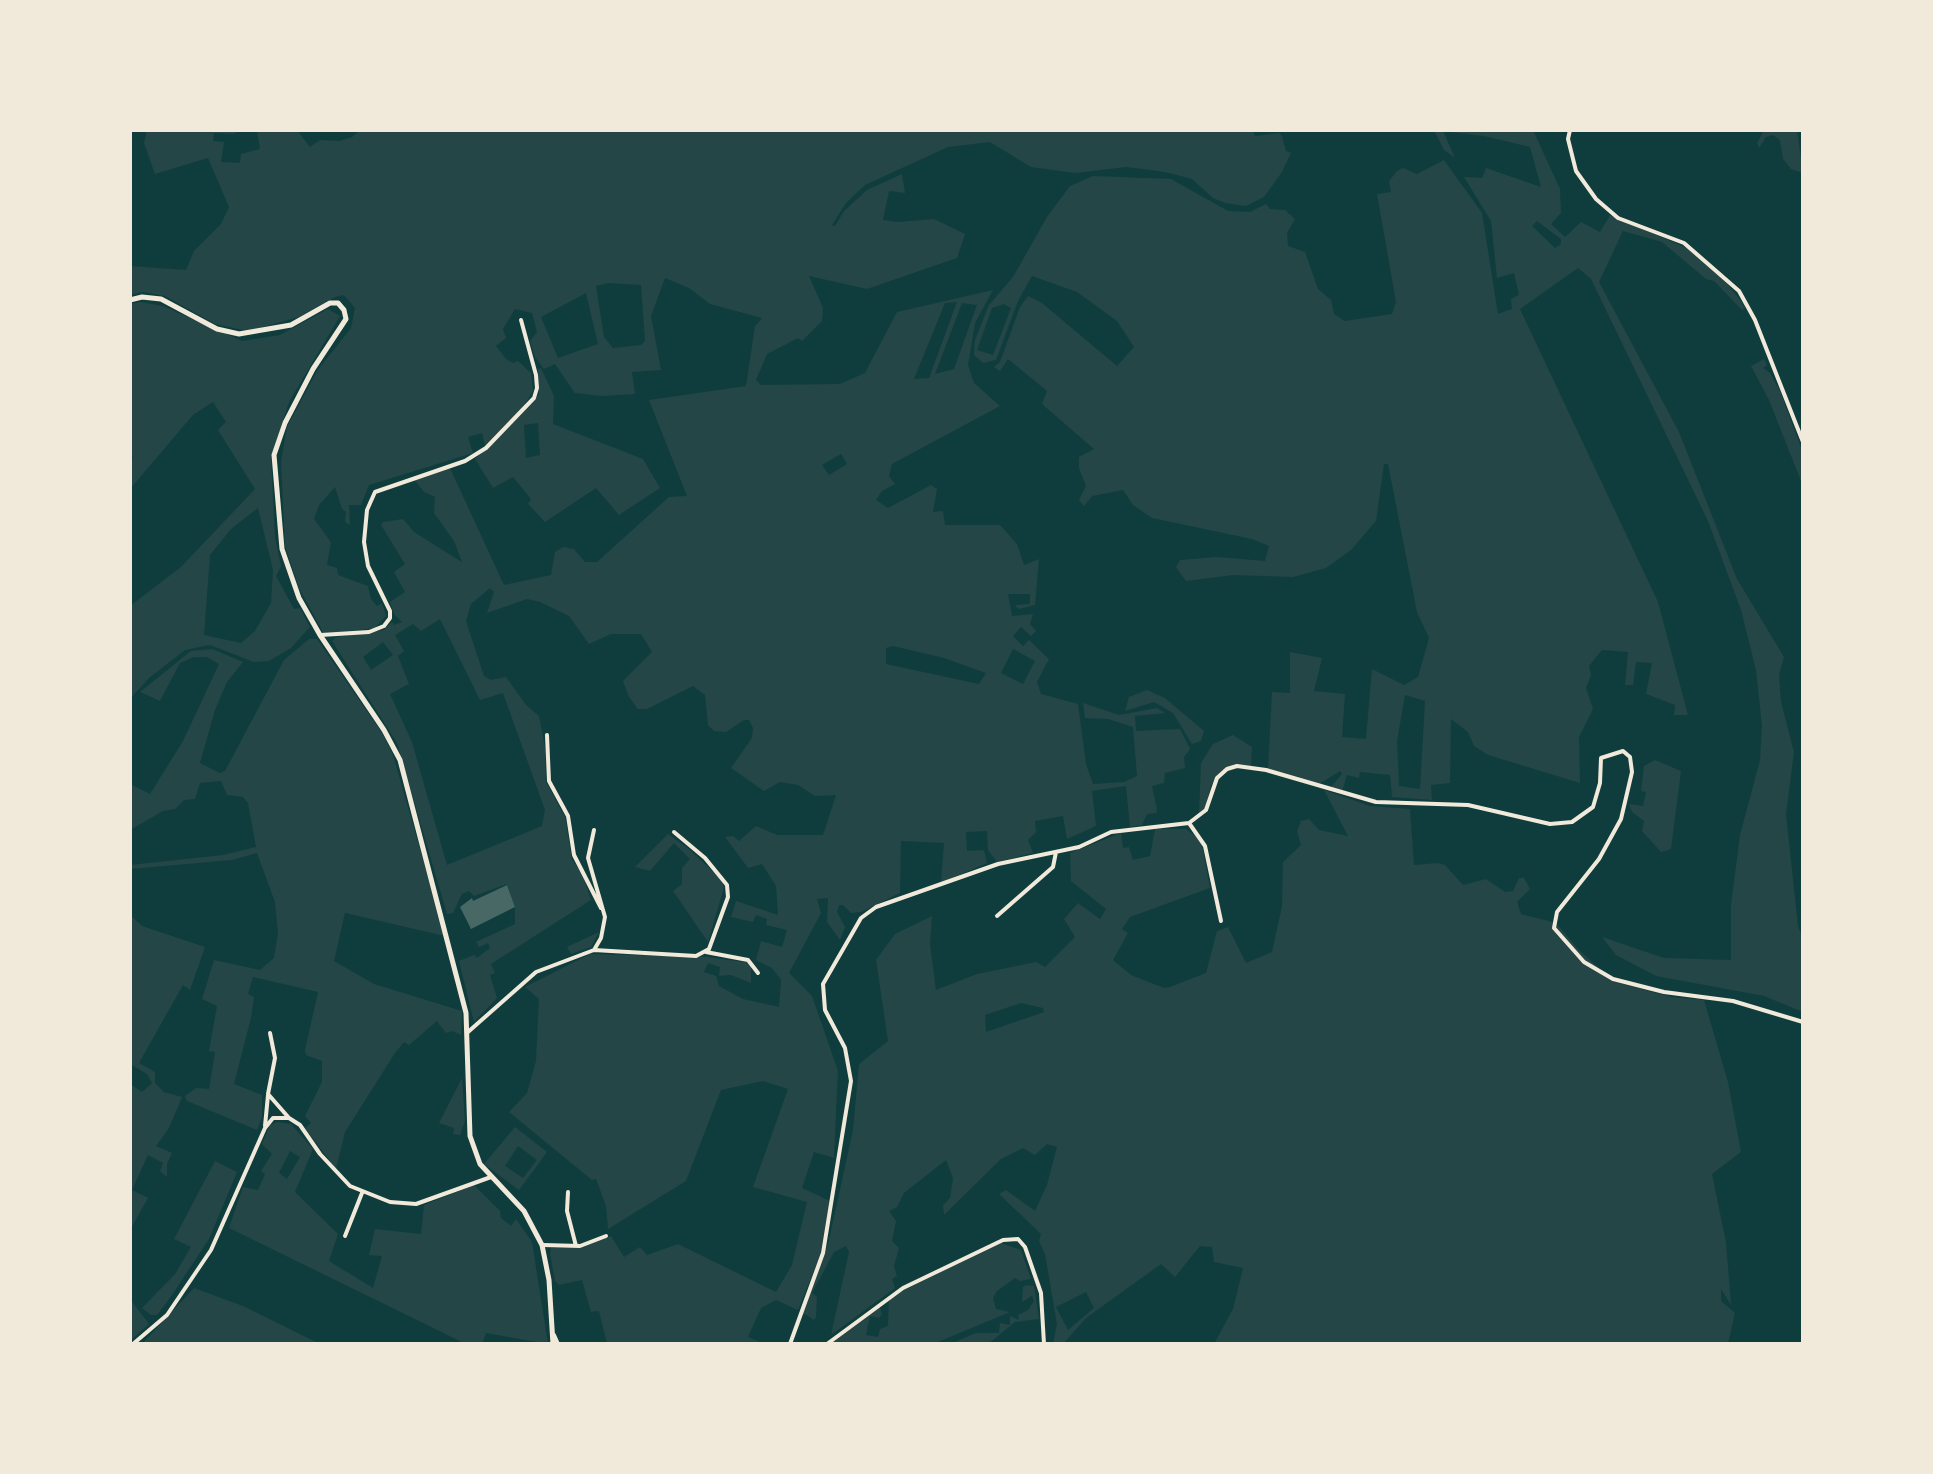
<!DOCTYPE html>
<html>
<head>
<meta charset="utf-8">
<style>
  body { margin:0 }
  #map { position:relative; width:1933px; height:1474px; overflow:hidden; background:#0f3d3e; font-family:Commissioner,sans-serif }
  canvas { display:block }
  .frame { position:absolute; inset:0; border:132px solid #f1e9da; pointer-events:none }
</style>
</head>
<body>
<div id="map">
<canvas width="1933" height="1474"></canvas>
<div class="frame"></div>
</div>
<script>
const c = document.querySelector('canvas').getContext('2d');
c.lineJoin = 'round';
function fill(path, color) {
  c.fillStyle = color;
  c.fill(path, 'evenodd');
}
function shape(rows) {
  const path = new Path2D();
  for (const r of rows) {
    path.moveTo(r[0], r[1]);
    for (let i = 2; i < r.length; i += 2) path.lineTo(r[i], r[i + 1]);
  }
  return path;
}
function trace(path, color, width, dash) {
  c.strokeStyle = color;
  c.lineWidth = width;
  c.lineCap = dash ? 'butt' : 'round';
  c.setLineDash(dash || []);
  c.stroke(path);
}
fill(shape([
  [147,130,241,130,233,134,214,133,213,141,224,142,221,162,240,163,241,154,260,149,257,131,249,130,297,130,310,147,320,140,339,141,352,137,360,130,1253,130,1255,136,1279,133,1282,136,1286,151,1291,153,1282,172,1264,197,1246,206,1225,203,1213,198,1192,179,1165,172,1126,167,1075,173,1031,167,990,142,948,147,865,185,846,203,832,225,835,226,844,211,867,190,902,174,905,193,889,191,883,220,897,222,934,219,965,234,957,258,867,289,809,276,823,308,822,321,802,341,798,338,767,354,756,380,761,385,840,384,865,373,897,312,993,290,975,323,968,365,974,383,1000,406,892,464,889,476,895,484,882,491,876,500,888,508,931,485,937,489,933,512,943,511,945,525,1000,525,1017,544,1024,565,1039,559,1035,605,1019,609,1015,605,1030,604,1030,594,1008,594,1012,616,1033,614,1030,624,1036,631,1031,636,1021,627,1013,636,1023,646,1029,640,1049,659,1037,682,1041,694,1078,704,1086,764,1093,784,1124,782,1137,776,1133,727,1108,719,1085,718,1083,703,1119,715,1157,708,1165,713,1135,716,1136,731,1180,729,1190,749,1184,757,1185,768,1165,773,1164,783,1152,786,1157,809,1156,813,1147,814,1142,825,1130,827,1126,786,1092,791,1096,826,1067,839,1063,816,1035,821,1036,832,1028,840,1033,853,997,862,988,850,987,831,966,832,967,851,984,850,987,863,941,883,944,843,901,841,900,893,861,912,851,913,843,905,839,905,837,912,845,927,840,940,827,922,828,898,817,899,821,913,789,973,812,996,838,1071,834,1158,814,1152,802,1188,830,1201,820,1256,798,1310,776,1300,761,1308,748,1337,765,1344,607,1344,599,1311,591,1312,582,1280,559,1285,555,1281,550,1254,551,1248,579,1248,611,1236,624,1257,640,1247,647,1255,678,1244,776,1292,792,1265,807,1202,753,1187,788,1089,763,1081,721,1090,686,1181,608,1229,606,1206,596,1179,592,1180,509,1112,527,1093,536,1061,539,999,525,987,590,954,707,957,751,963,751,983,731,975,719,976,720,967,708,963,704,972,716,976,719,986,743,999,779,1007,781,980,772,968,756,960,761,941,782,947,787,930,766,925,767,919,756,915,753,922,731,917,736,901,778,915,776,886,762,864,748,868,725,837,733,836,739,841,756,826,777,835,823,835,836,795,815,796,798,785,780,782,764,791,731,768,752,738,753,728,749,720,744,720,726,732,714,731,708,725,705,695,693,686,647,709,638,709,629,697,623,681,652,652,641,634,611,634,589,644,569,616,540,602,527,599,487,613,494,592,490,588,471,604,466,621,484,676,491,680,506,677,526,705,539,716,545,747,546,782,565,817,572,860,582,873,591,900,491,964,495,973,490,975,497,998,474,1022,459,961,474,955,477,958,490,948,488,943,479,947,476,942,515,924,515,907,507,884,474,896,469,891,462,894,453,913,447,914,397,743,332,641,336,637,384,630,392,622,394,625,402,622,394,614,390,602,405,592,394,572,405,564,381,525,383,522,403,519,414,532,462,562,454,541,434,513,435,497,424,492,413,478,449,466,504,585,551,575,555,552,563,547,574,549,585,562,597,562,669,497,687,496,649,400,746,386,755,326,762,318,710,304,689,288,665,278,651,316,661,370,632,372,635,394,602,396,575,393,555,364,544,369,535,357,530,341,537,332,532,313,515,309,503,329,506,338,496,346,506,359,513,363,518,361,531,373,533,391,521,410,485,445,482,433,468,437,473,453,369,485,361,505,349,505,350,525,345,522,346,512,342,509,335,487,319,505,314,519,331,542,327,565,337,568,338,575,368,586,371,599,377,606,382,603,386,616,375,628,324,634,299,588,285,546,281,462,287,427,317,371,351,328,355,308,344,295,335,297,299,317,248,331,215,324,165,296,143,292,130,295,130,266,186,270,194,251,221,224,229,207,208,158,155,174,144,143],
  [608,283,641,285,645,341,641,345,613,348,604,337,596,286],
  [586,293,598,344,558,358,541,317],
  [957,302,929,378,914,379,945,303],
  [962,303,977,305,954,369,935,374],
  [841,454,847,464,829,475,822,465],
  [440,619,480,700,503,693,545,810,542,826,447,865,412,742,390,694,409,684,398,656,404,651,395,635,413,624,421,631],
  [383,642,393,655,371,670,363,657],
  [893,646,944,658,986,673,979,684,886,664,886,648],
  [1013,649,1035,661,1023,684,1001,673],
  [1434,130,1533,130,1560,189,1561,213,1551,224,1565,237,1581,222,1600,232,1610,215,1689,249,1723,279,1742,302,1745,309,1742,310,1714,281,1706,279,1662,242,1623,231,1599,282,1679,432,1737,579,1784,657,1779,674,1781,702,1794,752,1786,814,1798,926,1803,939,1803,1012,1764,996,1656,976,1616,955,1602,937,1664,958,1731,960,1731,905,1740,835,1760,760,1762,726,1756,670,1741,610,1708,521,1591,279,1578,268,1520,309,1658,602,1688,715,1674,715,1675,705,1646,694,1652,663,1636,662,1633,685,1625,685,1628,652,1602,650,1589,666,1591,675,1586,688,1593,709,1579,737,1580,783,1488,755,1474,746,1468,732,1451,719,1450,783,1431,785,1432,800,1392,797,1390,775,1360,772,1359,778,1347,775,1342,792,1330,788,1342,774,1340,771,1319,784,1268,769,1272,692,1290,693,1290,652,1322,658,1314,691,1345,694,1342,737,1366,739,1372,669,1404,685,1418,677,1429,638,1417,612,1388,464,1384,464,1376,521,1351,550,1326,568,1293,577,1233,575,1186,581,1176,567,1180,560,1217,557,1265,561,1269,546,1252,539,1152,518,1133,505,1123,490,1092,496,1084,506,1079,500,1086,486,1079,468,1079,457,1094,449,1042,404,1047,391,1008,359,1000,371,994,367,1000,362,1020,307,1028,296,1042,303,1117,366,1134,347,1117,321,1077,292,1032,276,1018,301,996,360,983,363,974,355,975,340,989,305,1013,277,1047,217,1070,186,1093,176,1171,179,1228,211,1250,212,1266,204,1270,209,1285,210,1295,219,1287,233,1288,246,1305,252,1318,289,1331,300,1334,314,1345,321,1392,314,1396,302,1377,194,1391,192,1389,181,1397,171,1403,168,1417,174,1444,160,1482,213,1498,314,1512,309,1511,299,1519,295,1514,273,1497,278,1491,221,1464,177,1482,178,1486,168,1541,187,1530,147,1484,136,1443,131,1455,158,1444,150],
  [1537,221,1561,239,1561,244,1555,248,1532,226],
  [1004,304,1011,308,993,355,977,350,992,308],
  [1405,695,1425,701,1420,789,1399,786,1397,741],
  [1764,130,1797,130,1803,173,1791,169,1783,159,1780,140,1773,135,1766,137,1759,148,1757,143],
  [141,302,163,306,242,341,280,335,328,309,340,316,289,402,271,458,275,537,281,566,276,576,294,609,300,608,310,627,291,648,269,661,254,662,210,645,185,650,149,678,130,699,130,606,181,567,255,489,218,430,226,422,213,402,193,415,130,489,130,460,133,457,130,454,130,304],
  [258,508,273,570,271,603,255,631,241,643,204,635,210,555,231,529],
  [1764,359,1767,365,1763,368,1770,373,1780,391,1802,450,1803,486,1769,400,1751,366],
  [541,368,554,396,553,424,643,459,660,488,619,515,596,488,545,522,528,504,531,499,513,477,493,488,475,459,534,402,539,394,538,369],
  [538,423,540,455,526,458,524,425],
  [309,639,317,639,382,733,393,755,445,936,345,913,334,961,374,984,462,1011,461,1035,452,1031,446,1033,437,1021,409,1045,404,1042,395,1053,345,1132,336,1169,305,1128,311,1123,305,1116,322,1082,322,1061,306,1055,305,1050,318,992,253,977,248,994,254,997,251,1018,234,1084,262,1095,262,1117,257,1130,187,1101,185,1096,196,1088,209,1089,215,1052,209,1051,217,1006,202,999,214,960,260,970,274,958,278,934,275,902,257,853,232,860,130,869,130,865,223,855,256,847,248,803,243,797,227,795,221,781,200,783,195,799,184,800,175,809,163,811,130,830,130,784,150,794,183,741,219,664,207,657,194,657,180,663,160,701,140,692,191,651,212,649,243,662,227,682,215,710,200,763,220,773,225,771,284,660],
  [1147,690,1165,698,1204,731,1201,741,1192,744,1173,713,1154,702,1125,711,1129,697],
  [1233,735,1252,747,1251,766,1238,764,1220,772,1211,785,1205,809,1199,814,1201,763,1213,744],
  [1655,760,1681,771,1671,849,1665,851,1661,852,1642,831,1644,821,1632,812,1629,804,1643,806,1646,792,1641,791,1644,766],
  [1324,790,1370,806,1410,809,1414,865,1438,863,1445,865,1463,885,1486,879,1505,892,1513,891,1519,878,1524,878,1530,889,1517,902,1521,914,1556,923,1579,950,1614,982,1672,997,1704,1000,1728,1082,1741,1152,1712,1174,1726,1242,1731,1305,1721,1289,1721,1301,1735,1313,1728,1344,1214,1344,1233,1309,1243,1268,1214,1262,1212,1247,1200,1246,1175,1277,1161,1264,1086,1318,1063,1344,1053,1344,1057,1324,1045,1254,1039,1241,1041,1234,999,1194,1006,1190,1035,1211,1047,1185,1057,1147,1047,1144,1035,1155,1023,1148,1001,1159,944,1215,943,1205,950,1198,953,1178,946,1160,904,1193,897,1207,889,1211,896,1221,892,1241,899,1248,894,1266,897,1276,892,1279,895,1288,831,1335,849,1252,846,1246,834,1252,812,1293,817,1297,816,1317,814,1320,805,1314,801,1316,829,1240,853,1130,859,1064,888,1041,876,960,895,934,932,916,930,944,936,990,977,974,1036,962,1045,967,1075,937,1064,919,1078,903,1100,919,1106,909,1071,881,1070,853,1121,833,1123,848,1129,847,1133,860,1150,856,1155,829,1186,829,1201,840,1210,888,1130,917,1122,929,1128,933,1113,960,1131,975,1164,988,1170,987,1206,973,1217,931,1228,927,1246,963,1272,952,1282,906,1283,862,1301,845,1297,831,1301,821,1309,819,1319,830,1348,836],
  [1021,1003,1043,1008,1044,1012,986,1032,985,1015],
  [1086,1292,1094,1308,1068,1330,1056,1307],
  [668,834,689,849,720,878,724,887,708,942,673,891,682,884,682,868,690,859,674,843,650,871,635,867],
  [130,915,142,926,205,947,190,990,183,985,139,1063,155,1072,155,1083,164,1092,182,1097,169,1128,156,1146,172,1153,167,1164,167,1177,160,1171,163,1163,148,1155,132,1190,148,1198,130,1230,130,1084,142,1092,152,1083,147,1074,130,1064],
  [599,932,591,947,571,954,567,947],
  [462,1078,465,1121,460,1135,453,1134,454,1128,439,1123],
  [277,1122,291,1124,313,1149,295,1192,338,1234,329,1261,373,1288,382,1256,369,1255,375,1229,421,1234,424,1205,474,1185,500,1211,501,1218,511,1226,516,1219,532,1242,548,1344,486,1333,482,1344,466,1344,229,1228,243,1187,258,1190,265,1174,261,1171,272,1154,262,1144,270,1125],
  [290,1151,300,1157,287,1179,279,1173],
  [515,1127,547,1152,519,1190,484,1164],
  [518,1146,537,1160,523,1178,505,1166],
  [215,1161,237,1172,209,1239,170,1298,157,1315,151,1315,142,1308,175,1274,191,1247,174,1239],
  [1001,1243,1021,1250,1031,1279,1020,1281,1015,1278,997,1291,993,1298,996,1309,1010,1312,933,1344,829,1344,879,1304,882,1314,879,1318,870,1316,866,1335,878,1337,880,1329,888,1326,889,1297],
  [1026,1285,1034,1286,1039,1319,1015,1322,988,1344,950,1344,976,1333,999,1333,1000,1323,1010,1325,1010,1316,1019,1320,1018,1315,1028,1310,1034,1301,1032,1296,1022,1302,1023,1287],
  [194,1288,243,1306,320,1344,142,1344],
  [130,1299,149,1324,130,1341]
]), '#244646');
fill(shape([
  [507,885,515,907,471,929,460,907,472,898,473,901]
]), '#486865');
trace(shape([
  [1570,130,1568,139,1576,171,1596,199,1618,218,1684,243,1739,291,1755,320,1803,442],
  [321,635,369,632,384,626,390,618,390,611,368,566,364,542,367,510,375,492,465,461,486,448,534,398,537,388,536,375,521,320],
  [547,735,549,781,568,816,574,855,601,908],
  [1189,823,1205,846,1221,921],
  [594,830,588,858,605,917,601,938,594,950],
  [997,916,1053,867,1056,852],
  [706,952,748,960,758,973],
  [468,1032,536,972,594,950,696,956,709,949,728,897,727,885,705,858,674,832],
  [270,1033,275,1058,268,1094,289,1118],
  [265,1126,268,1095],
  [568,1192,567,1211,576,1246],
  [345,1236,362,1193],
  [543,1245,580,1246,606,1236],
  [554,1335,558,1344],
  [133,1344,167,1315,211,1250,265,1128,273,1118,289,1118,300,1125,320,1154,350,1186,390,1202,416,1204,491,1177],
  [790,1344,823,1253,851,1081,845,1048,825,1010,823,984,861,918,876,907,998,864,1079,847,1111,832,1189,823,1206,810,1217,778,1227,769,1237,766,1266,770,1376,802,1468,805,1550,824,1572,822,1593,807,1600,783,1601,758,1623,751,1630,757,1632,772,1621,819,1599,859,1557,912,1554,928,1584,962,1613,979,1664,992,1733,1001,1803,1022],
  [827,1344,903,1288,1003,1240,1018,1239,1025,1247,1041,1293,1044,1344]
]), '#f1e9da', 4);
trace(shape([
  [130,300,142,297,161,299,217,329,239,334,291,325,330,303,338,303,344,310,346,319,313,369,285,423,274,455,282,549,299,598,320,635,384,730,400,760,466,1013,470,1136,480,1164,524,1211,542,1245,549,1280,553,1344]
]), '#f1e9da', 5);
</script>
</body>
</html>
